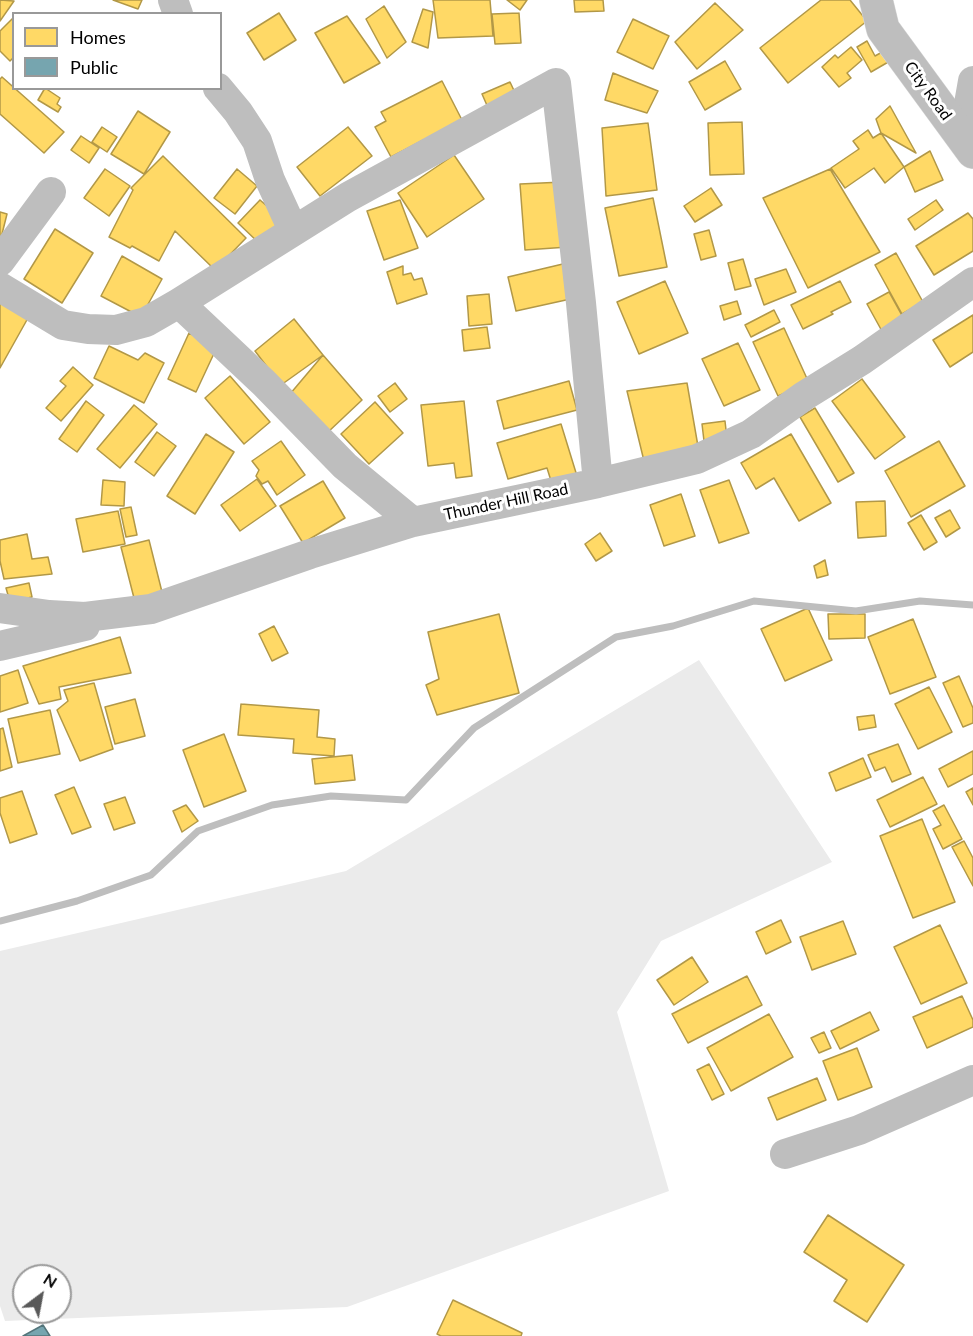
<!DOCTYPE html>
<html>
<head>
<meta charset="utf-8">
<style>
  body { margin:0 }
  #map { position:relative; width:973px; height:1336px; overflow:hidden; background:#fff; font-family:Lato,sans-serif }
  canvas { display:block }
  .legend { position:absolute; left:12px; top:12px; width:210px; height:78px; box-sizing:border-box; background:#fff; border:2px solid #999; margin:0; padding:8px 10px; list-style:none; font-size:18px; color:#000 }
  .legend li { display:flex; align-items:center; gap:12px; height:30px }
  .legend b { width:30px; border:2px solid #999 }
  .north { position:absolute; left:12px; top:1264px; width:60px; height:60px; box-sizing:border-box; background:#fff; border:2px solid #999; border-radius:50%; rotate:32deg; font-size:16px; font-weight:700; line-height:24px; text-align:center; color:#000 }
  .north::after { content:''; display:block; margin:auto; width:21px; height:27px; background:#595959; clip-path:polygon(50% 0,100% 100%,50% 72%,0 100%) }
</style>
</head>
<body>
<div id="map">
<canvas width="973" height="1336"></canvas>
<ul class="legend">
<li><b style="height:16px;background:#ffd966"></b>Homes</li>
<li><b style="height:16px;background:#76a5af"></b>Public</li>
</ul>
<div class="north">N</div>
</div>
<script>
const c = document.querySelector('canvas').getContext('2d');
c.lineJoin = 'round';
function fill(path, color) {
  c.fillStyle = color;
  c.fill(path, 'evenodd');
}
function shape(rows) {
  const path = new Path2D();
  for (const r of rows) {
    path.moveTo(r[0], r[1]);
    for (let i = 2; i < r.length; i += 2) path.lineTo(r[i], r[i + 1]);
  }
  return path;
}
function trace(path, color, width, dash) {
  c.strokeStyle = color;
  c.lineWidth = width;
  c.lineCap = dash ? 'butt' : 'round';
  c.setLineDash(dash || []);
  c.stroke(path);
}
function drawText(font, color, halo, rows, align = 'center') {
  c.font = font + ' Lato,sans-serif';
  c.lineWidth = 6;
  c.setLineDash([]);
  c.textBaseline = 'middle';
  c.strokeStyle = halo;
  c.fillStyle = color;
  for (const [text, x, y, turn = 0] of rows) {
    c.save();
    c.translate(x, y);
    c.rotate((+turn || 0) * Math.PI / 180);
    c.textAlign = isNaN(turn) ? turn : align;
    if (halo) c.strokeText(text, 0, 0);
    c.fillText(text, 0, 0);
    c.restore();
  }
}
fill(shape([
  [699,660,832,862,661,941,617,1012,669,1191,347,1307,5,1321,0,1306,0,951,346,871],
  [24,1276,60,1276,60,1312,24,1312]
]), '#ebebeb');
const homes = shape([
  [0,0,14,1,0,21,0,0],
  [113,0,142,0,138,9,113,0],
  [433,0,490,0,493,36,438,38,433,0],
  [507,0,527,0,520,10,507,0],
  [574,0,603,0,604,11,575,12,574,0],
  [821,0,850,0,867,21,788,83,760,48,821,0],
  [715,3,743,30,697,69,675,42,715,3],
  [384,6,406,42,387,58,366,19,384,6],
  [423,9,433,12,428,48,412,42,423,9],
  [279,13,296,40,264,60,247,33,279,13],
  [519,13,521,43,495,44,492,14,519,13],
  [347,16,380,63,344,83,315,33,347,16],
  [14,17,14,57,10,61,0,51,0,31,14,17],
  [633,19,669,36,653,69,617,52,633,19],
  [867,41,875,56,884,51,890,61,871,72,857,47,867,41],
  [851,47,862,60,847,73,851,78,839,87,822,67,835,55,838,58,851,47],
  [725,61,741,89,705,110,689,82,725,61],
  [613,73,658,91,647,113,605,100,613,73],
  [2,77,64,132,44,153,0,114,0,79,2,77],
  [442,81,462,120,391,157,375,127,386,121,381,112,442,81],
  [510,82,518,99,489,110,482,94,510,82],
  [45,88,60,98,57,104,61,107,58,112,38,100,45,88],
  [890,106,916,153,881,133,876,119,890,106],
  [138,111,170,132,144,174,111,154,138,111],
  [742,122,744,174,710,175,708,123,742,122],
  [648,123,657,190,606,196,602,128,648,123],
  [102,127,117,137,107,152,92,142,102,127],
  [348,127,372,156,320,196,297,167,348,127],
  [868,130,873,138,881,133,904,167,885,183,874,168,845,188,831,168,859,149,853,141,868,130],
  [81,136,99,148,89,163,71,150,81,136],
  [930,151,943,180,915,192,904,167,930,151],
  [454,155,484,199,427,237,398,193,454,155],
  [163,156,246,238,215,270,175,231,159,261,132,246,130,248,109,237,133,190,131,188,163,156],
  [105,169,130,186,109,216,84,198,105,169],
  [237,169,257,186,235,214,214,198,237,169],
  [830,169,880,252,808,288,763,198,830,169],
  [563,182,568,247,525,250,520,184,563,182],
  [711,188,722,205,695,222,684,206,711,188],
  [653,198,667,267,619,276,605,208,653,198],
  [260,200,284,221,261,245,238,223,260,200],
  [400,200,418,248,384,260,367,211,400,200],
  [936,200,943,210,915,230,908,219,936,200],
  [0,212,7,214,0,242,0,212],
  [968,213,973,219,973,251,934,275,916,246,968,213],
  [55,229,93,253,62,303,24,279,55,229],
  [709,230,716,256,701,260,694,234,709,230],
  [896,253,923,302,902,314,875,265,896,253],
  [122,256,162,279,141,317,101,296,122,256],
  [743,259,751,286,735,290,728,263,743,259],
  [567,263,575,298,516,311,508,277,567,263],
  [403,266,403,275,411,273,414,280,422,278,427,294,397,304,387,272,403,266],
  [786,269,796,292,764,305,755,279,786,269],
  [665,281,688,333,639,354,617,302,665,281],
  [840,281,851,302,831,312,833,314,803,329,791,305,840,281],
  [889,292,905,321,883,333,867,304,889,292],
  [489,294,492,324,469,326,467,296,489,294],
  [737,301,741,314,724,320,720,306,737,301],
  [0,302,28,318,0,368,0,302],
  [774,310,780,322,751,337,745,325,774,310],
  [973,315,973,352,950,367,933,340,973,315],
  [294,319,323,355,281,385,255,351,294,319],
  [487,327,490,348,464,351,462,330,487,327],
  [784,328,809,383,778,396,753,342,784,328],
  [189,333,217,347,196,392,168,379,189,333],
  [738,343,760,390,724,406,702,359,738,343],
  [109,346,138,360,145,353,164,363,144,403,94,378,109,346],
  [323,355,362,400,327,433,290,394,323,355],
  [73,367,93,385,61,421,46,408,66,386,60,381,73,367],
  [230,376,270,422,244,444,205,398,230,376],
  [862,379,905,437,875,459,832,401,862,379],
  [569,381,577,410,504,429,497,401,569,381],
  [395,383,407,399,390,412,378,396,395,383],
  [687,383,699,452,644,461,627,391,687,383],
  [86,401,104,415,77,452,59,439,86,401],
  [464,401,472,476,456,478,454,463,428,466,421,405,464,401],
  [375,402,403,433,369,464,341,434,375,402],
  [134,405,157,424,120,468,97,449,134,405],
  [815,408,854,473,838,482,800,417,815,408],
  [725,421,727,439,704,441,702,424,725,421],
  [561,424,577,476,552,484,547,468,508,479,497,443,561,424],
  [157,432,176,446,154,476,135,462,157,432],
  [206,434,234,452,195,514,167,496,206,434],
  [791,434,831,503,799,521,774,478,756,489,741,463,791,434],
  [281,441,305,475,277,495,268,481,262,484,256,476,259,470,252,461,281,441],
  [939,441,965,486,911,517,885,471,939,441],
  [257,479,276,506,240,531,221,505,257,479],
  [103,480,125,482,124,506,101,505,103,480],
  [729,480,749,533,719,543,700,490,729,480],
  [323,481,345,518,303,543,280,506,323,481],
  [681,494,695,536,664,546,650,505,681,494],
  [885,501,886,536,858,538,856,502,885,501],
  [131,507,137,535,126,537,120,509,131,507],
  [950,510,960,528,946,537,935,518,950,510],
  [118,511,125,544,83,552,76,519,118,511],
  [921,515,937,542,924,550,908,523,921,515],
  [600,533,612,551,596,561,585,544,600,533],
  [27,534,32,559,48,557,52,574,4,579,0,561,0,540,27,534],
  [149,540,163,596,135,602,121,547,149,540],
  [825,560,828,575,817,578,814,566,825,560],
  [29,583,32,597,10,602,6,588,29,583],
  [808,608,832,660,785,681,761,629,808,608],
  [499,614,519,693,437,715,426,685,439,679,428,632,499,614],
  [828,614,865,614,865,638,829,639,828,614],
  [913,619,936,677,890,694,868,637,913,619],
  [274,626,288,653,272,661,259,634,274,626],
  [120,637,131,673,59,687,61,699,39,704,23,666,120,637],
  [18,670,28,703,0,712,0,676,18,670],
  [959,676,973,708,973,723,963,727,943,683,959,676],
  [94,683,113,749,80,761,57,710,68,701,64,690,94,683],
  [929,687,952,732,918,749,895,704,929,687],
  [135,699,145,736,115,744,105,707,135,699],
  [241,704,319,710,317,737,335,739,334,756,293,753,294,739,238,735,241,704],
  [50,710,60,754,18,763,8,719,50,710],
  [874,715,876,727,859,730,857,717,874,715],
  [3,728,12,767,0,771,0,729,3,728],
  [224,734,246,791,204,807,183,750,224,734],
  [898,744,911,774,892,782,885,767,875,771,868,755,898,744],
  [973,751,973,774,948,787,939,769,973,751],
  [352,755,355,780,315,784,312,759,352,755],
  [863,758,871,777,836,791,829,773,863,758],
  [923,777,937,804,890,827,877,800,923,777],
  [74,787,91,827,72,834,55,795,74,787],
  [973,788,973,805,966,792,973,788],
  [22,791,37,834,10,843,0,813,0,798,22,791],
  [125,797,135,823,114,830,104,804,125,797],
  [186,805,198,821,182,832,173,811,186,805],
  [944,805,962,839,943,849,933,829,941,825,933,811,944,805],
  [922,819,955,902,913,918,880,836,922,819],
  [964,841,973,858,973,886,952,847,964,841],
  [781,920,791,942,766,954,756,932,781,920],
  [843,921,856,954,812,970,800,937,843,921],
  [940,925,967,983,921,1004,894,947,940,925],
  [692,957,708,982,674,1005,657,980,692,957],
  [747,976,762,1005,688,1043,672,1014,747,976],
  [962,996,973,1020,973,1027,927,1048,913,1017,962,996],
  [870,1012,879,1030,840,1049,831,1031,870,1012],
  [769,1014,793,1057,731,1091,707,1048,769,1014],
  [824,1032,831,1048,819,1053,811,1038,824,1032],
  [857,1048,872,1087,838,1100,823,1061,857,1048],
  [709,1064,724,1094,712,1100,697,1070,709,1064],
  [817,1078,826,1100,777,1120,768,1098,817,1078],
  [828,1215,904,1265,867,1322,834,1301,847,1280,804,1252,828,1215],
  [453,1300,522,1333,521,1336,441,1336,437,1334,453,1300]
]);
fill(homes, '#ffd966');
trace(homes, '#b29847', 1.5);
const public = shape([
  [43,1325,50,1336,23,1336,43,1325]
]);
fill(public, '#76a5af');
trace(public, '#53747a', 1.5);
trace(shape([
  [0,921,77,901,151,875,198,831,272,805,331,796,406,800,474,728,616,637,673,626,754,601,856,611,920,601,973,605]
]), '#bebebe', 7);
const major = shape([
  [876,0,883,29,973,152]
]);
trace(major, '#dbdbdb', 34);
trace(shape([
  [173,0,178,14],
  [218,88,238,112,257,141,270,180,293,230],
  [963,138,973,81],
  [0,261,51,192],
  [0,287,63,325,88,329,116,330,146,322,179,303,264,383,345,466,413,522],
  [179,303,348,197,556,83,581,303,598,483],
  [0,608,49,615,85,617,151,609,310,554,413,522,598,483,697,459,751,434,804,396,862,360,973,282],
  [0,646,85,626],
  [785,1154,859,1130,973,1080]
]), '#bebebe', 30);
trace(major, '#bebebe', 33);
drawText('16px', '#000', '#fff', [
  ["City Road",928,91,54],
  ["Thunder Hill Road",506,502,-12]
]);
</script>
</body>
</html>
